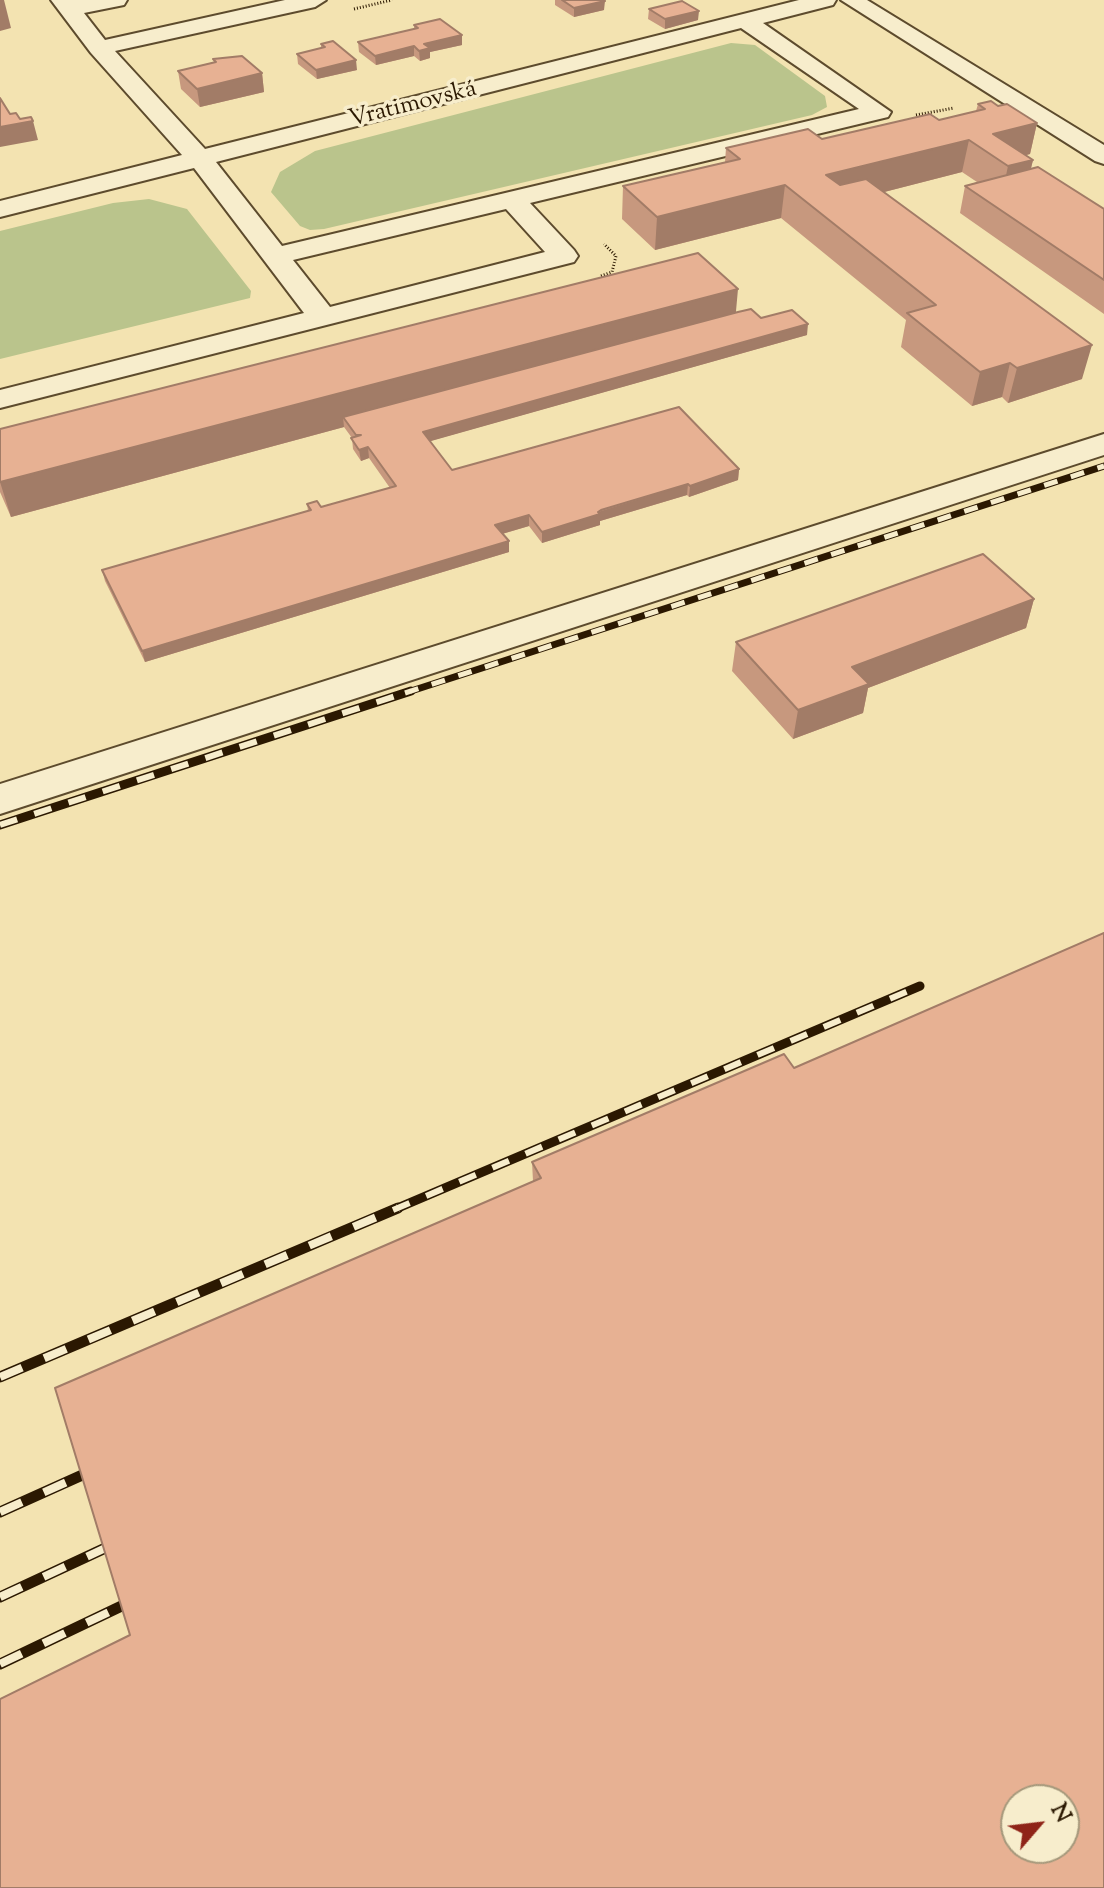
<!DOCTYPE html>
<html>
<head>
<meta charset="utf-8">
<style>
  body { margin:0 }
  #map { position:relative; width:1104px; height:1888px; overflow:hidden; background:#f3e3b1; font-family:"Sorts Mill Goudy",serif }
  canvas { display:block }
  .north { position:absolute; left:1000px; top:1784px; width:80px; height:80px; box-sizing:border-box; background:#f7edcc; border:2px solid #a5987b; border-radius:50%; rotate:62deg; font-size:22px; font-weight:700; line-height:32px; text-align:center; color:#2b1801 }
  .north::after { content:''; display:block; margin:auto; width:28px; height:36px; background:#8f2418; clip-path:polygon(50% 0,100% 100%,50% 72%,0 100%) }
</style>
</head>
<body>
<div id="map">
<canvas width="1104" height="1888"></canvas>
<div class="north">N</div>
</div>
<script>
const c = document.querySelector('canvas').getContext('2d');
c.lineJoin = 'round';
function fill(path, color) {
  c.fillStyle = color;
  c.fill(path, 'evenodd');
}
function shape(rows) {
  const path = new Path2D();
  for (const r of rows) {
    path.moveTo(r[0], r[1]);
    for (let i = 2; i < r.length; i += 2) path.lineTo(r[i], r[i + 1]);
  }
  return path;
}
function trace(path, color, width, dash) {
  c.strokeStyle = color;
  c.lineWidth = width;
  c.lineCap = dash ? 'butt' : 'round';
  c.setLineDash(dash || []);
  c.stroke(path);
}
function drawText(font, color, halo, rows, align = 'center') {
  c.font = font + ' "Sorts Mill Goudy",serif';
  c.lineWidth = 7;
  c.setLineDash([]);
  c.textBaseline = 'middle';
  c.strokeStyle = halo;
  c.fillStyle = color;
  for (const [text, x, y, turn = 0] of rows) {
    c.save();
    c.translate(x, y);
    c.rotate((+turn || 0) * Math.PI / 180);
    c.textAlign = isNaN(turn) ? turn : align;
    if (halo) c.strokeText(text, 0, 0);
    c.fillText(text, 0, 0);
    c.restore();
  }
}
fill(shape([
  [731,43,755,45,825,96,827,107,812,115,324,229,310,230,300,226,271,192,280,172,315,151],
  [149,199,187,209,251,291,250,298,0,359,0,231,113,203]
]), '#bac48c');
const minor = shape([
  [51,0,127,0,124,5,84,13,105,40,285,0,326,0,315,7,115,51,205,149,799,0,836,0,833,5,763,23,891,112,888,117,530,203,574,250,578,256,574,262,0,408,0,390,304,313,194,168,0,217,0,201,182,155,91,53,51,0],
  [741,28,859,109,282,246,216,162,741,28],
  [506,209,545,252,330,307,293,260,506,209],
  [841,0,867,0,1104,145,1104,164,1095,161,841,0],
  [1104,434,1104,455,0,814,0,784,1104,434]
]);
trace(minor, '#5d4b2d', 4);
trace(shape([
  [354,9,392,0],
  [916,115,954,108],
  [601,276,612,272,616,256,604,244]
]), '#2b1801', 3, [1, 2]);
fill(minor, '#f7edcc');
const railFar2 = shape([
  [405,693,1104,466]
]);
const railFar1 = shape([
  [0,825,411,691],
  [393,1210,920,986]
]);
const rail = shape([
  [0,1377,398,1208],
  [0,1512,89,1472],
  [0,1597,114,1544],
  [0,1664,132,1601]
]);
trace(railFar2, '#2b1801', 7);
trace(railFar1, '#2b1801', 9);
trace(rail, '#2b1801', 11);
trace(railFar2, '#f7edcc', 5, [14]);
trace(railFar1, '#f7edcc', 6, [18]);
trace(rail, '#f7edcc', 8, [24]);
fill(shape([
  [555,0,604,0,604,10,574,17,555,5],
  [649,9,698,20,665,29,648,19],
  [414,25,462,45,430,52,430,58,420,61,414,56,376,65,359,52,358,42,414,29],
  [321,44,357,70,317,79,298,64,297,54,321,48],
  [213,59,262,73,264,92,200,107,181,89,178,71,214,62],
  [978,104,998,106,1037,123,1030,154,1026,155,1033,160,1031,168,1104,209,1104,314,960,213,965,186,977,182,962,172,884,192,1082,379,1008,403,1002,397,972,406,901,347,906,320,781,218,655,250,622,219,623,186,725,162,726,148,822,139,939,120,976,111],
  [736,312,761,318,807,335,430,441,452,470,739,469,738,480,689,497,687,495,600,521,600,525,542,543,529,526,502,534,509,541,509,552,145,662,105,581,102,570,308,511,307,504,321,507,390,488,369,458,361,461,353,449,352,438,344,427,11,517,0,492,0,429],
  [1034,599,1026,628,868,688,863,713,793,739,732,671,736,642],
  [794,1068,130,1635,533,1181,532,1162]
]), '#c7987e');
fill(shape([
  [0,0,4,0,11,28,0,31],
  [605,1,604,10,574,17,574,8],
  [699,11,698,20,665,29,665,19],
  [462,35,462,45,430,52,430,58,420,61,419,51,424,44],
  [414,46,414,56,376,65,375,56],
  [356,60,357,70,317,79,316,70],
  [262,73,264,92,200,107,197,89],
  [33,121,38,140,0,147,0,127],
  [1037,123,1030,154,1001,162,993,134],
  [969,140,962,172,822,208,826,175],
  [1033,160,1025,192,1001,199,1008,166],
  [785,185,781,218,655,250,657,217],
  [738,289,735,322,343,417,344,427,11,517,0,482],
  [808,324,807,335,424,443,423,432],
  [1092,345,1082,379,1008,403,1017,368],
  [1010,363,1002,397,972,406,980,372],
  [368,447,369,458,361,461,359,450],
  [739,469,738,480,689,497,690,486],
  [688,484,687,495,600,521,600,525,542,543,542,532,598,512],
  [529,515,529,526,495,536,495,525],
  [509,541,509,552,145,662,142,651],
  [1034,599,1026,628,868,688,863,713,793,739,798,710,852,667]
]), '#a27c67');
const building = shape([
  [562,0,604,0,605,1,574,8,562,0],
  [682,1,699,11,665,19,649,9,682,1],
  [440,19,462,35,424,44,430,48,419,51,414,46,375,56,358,42,418,28,414,25,440,19],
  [333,41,356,60,316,70,297,54,325,47,321,44,333,41],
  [242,56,262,73,197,89,178,71,216,62,213,59,242,56],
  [0,98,10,114,16,113,20,119,31,117,33,121,0,127,0,98],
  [991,101,998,106,1007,104,1037,123,993,134,1033,160,1008,166,969,140,826,175,840,185,866,179,1092,345,1017,368,1010,363,980,372,907,313,936,305,785,185,657,217,623,186,740,159,726,148,808,129,822,139,930,114,939,120,985,109,978,104,991,101],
  [1038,167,1104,209,1104,280,965,186,1038,167],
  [698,253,738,289,0,482,0,429,698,253],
  [751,309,761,318,792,310,808,324,423,432,452,470,679,407,739,469,690,486,688,484,601,510,598,512,600,514,542,532,529,515,495,525,509,541,142,651,102,570,311,510,307,504,317,501,321,507,396,486,368,447,359,450,351,438,361,435,356,435,343,417,738,312,751,309],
  [983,554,1034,599,852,667,869,684,798,710,736,642,983,554],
  [1104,933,1104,1888,0,1888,0,1699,130,1635,55,1388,541,1178,532,1162,784,1054,794,1068,1104,933],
  [1016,1800,1064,1800,1064,1848,1016,1848,1016,1800]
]);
fill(building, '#e7b193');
trace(building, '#a27c67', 2);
drawText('24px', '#2b1801', '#f7edcc', [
  ["Vratimovská",413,106,-14]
]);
</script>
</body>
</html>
